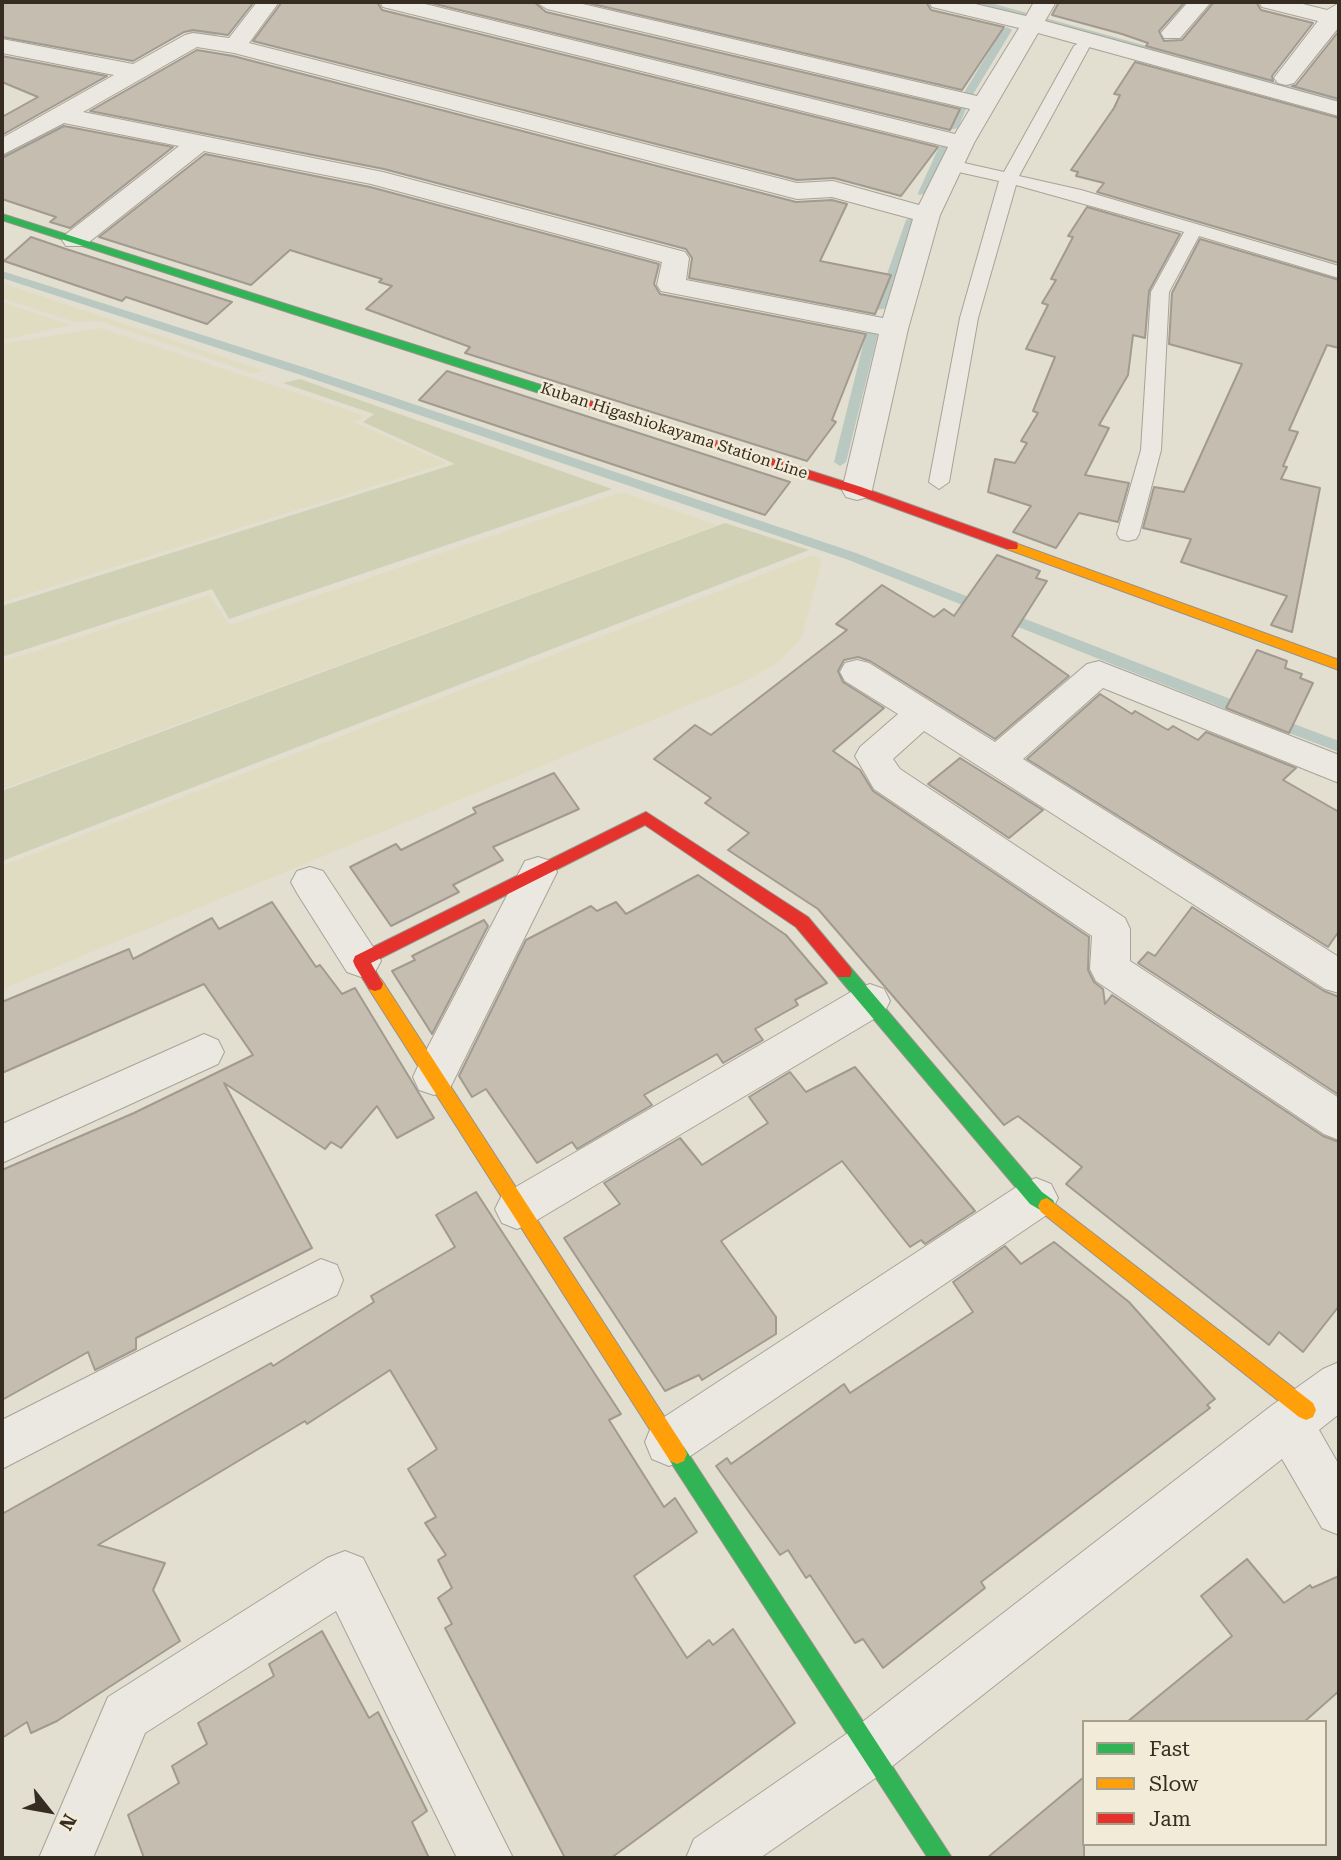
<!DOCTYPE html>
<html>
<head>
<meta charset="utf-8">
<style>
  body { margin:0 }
  #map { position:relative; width:1341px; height:1860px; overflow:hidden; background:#e2ded0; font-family:"Roboto Serif",serif }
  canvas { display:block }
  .frame { position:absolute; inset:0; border:4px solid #362c21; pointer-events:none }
  .legend { position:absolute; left:1082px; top:1720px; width:245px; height:126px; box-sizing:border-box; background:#f2ebd7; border:2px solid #a79f8e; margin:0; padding:9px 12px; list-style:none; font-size:21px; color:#362c21 }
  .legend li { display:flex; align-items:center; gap:14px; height:35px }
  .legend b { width:35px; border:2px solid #a79f8e }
  .north { position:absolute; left:14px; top:1776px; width:70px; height:70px; -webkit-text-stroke:5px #f2ebd7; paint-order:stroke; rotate:121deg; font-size:19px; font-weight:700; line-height:28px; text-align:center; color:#362c21 }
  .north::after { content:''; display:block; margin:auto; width:24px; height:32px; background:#362c21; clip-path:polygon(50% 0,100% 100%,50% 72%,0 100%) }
</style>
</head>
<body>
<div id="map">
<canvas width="1341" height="1860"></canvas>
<div class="frame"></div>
<ul class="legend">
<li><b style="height:9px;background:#30b455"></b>Fast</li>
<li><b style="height:9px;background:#ff9f0a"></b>Slow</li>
<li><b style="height:9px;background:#e5322d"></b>Jam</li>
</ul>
<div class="north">N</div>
</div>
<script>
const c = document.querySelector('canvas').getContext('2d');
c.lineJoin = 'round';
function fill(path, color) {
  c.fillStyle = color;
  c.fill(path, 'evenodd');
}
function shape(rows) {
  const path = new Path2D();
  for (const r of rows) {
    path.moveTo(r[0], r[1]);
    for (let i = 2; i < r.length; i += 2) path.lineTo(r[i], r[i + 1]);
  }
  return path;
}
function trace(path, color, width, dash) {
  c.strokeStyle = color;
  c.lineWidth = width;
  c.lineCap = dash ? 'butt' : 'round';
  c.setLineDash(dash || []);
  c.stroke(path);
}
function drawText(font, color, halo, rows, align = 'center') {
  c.font = font + ' "Roboto Serif",serif';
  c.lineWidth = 5;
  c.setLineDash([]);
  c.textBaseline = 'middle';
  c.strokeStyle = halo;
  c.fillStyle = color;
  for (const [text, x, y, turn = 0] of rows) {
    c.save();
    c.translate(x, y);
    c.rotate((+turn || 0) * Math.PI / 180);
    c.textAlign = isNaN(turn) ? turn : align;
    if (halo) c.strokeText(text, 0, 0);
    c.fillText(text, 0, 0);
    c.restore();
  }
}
fill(shape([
  [2,283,262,370,255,374,99,321,75,322,2,298],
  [2,302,71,325,2,340],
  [100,328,365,416,353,422,447,463,2,602,2,344],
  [621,492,717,525,2,789,2,662,209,595,230,625],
  [813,555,822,560,802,637,780,661,742,683,2,989,2,866]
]), '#e0dcc2');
fill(shape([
  [300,379,612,489,229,619,212,589,2,657,2,606,455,464,363,422,374,414,283,383],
  [725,523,809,550,2,861,2,791]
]), '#d0d1b4');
fill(shape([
  [973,2,987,2,1339,99,1339,105,973,2],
  [174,24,213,31,218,34,213,37,171,29,169,27,174,24],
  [1007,27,1012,30,972,96,964,98,962,96,1002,30,1007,27],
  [961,106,966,109,958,128,949,130,948,128,956,109,961,106],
  [65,117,74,119,2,161,2,154,65,117],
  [944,144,949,147,928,193,919,195,918,193,939,147,944,144],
  [911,217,916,220,887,308,877,310,875,308,906,220,911,217],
  [2,271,312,370,856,553,1251,707,1253,711,1251,715,1241,715,846,559,304,376,2,278,2,271],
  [872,330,878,333,846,462,840,466,834,462,866,333,872,330],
  [1273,716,1339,741,1339,752,1268,725,1266,721,1273,716]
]), '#b9c8c0');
const building = shape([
  [2,2,254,2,228,35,193,30,184,32,133,61,2,37,2,2],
  [282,2,377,2,382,10,938,147,901,196,834,178,797,180,253,41,282,2],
  [427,2,534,2,546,12,960,109,950,130,427,2],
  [584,2,926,2,931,10,1004,27,962,90,584,2],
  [1059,2,1185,2,1159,31,1164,41,1182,40,1214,2,1256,2,1261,10,1313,23,1272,76,1273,81,1146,46,1148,43,1122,34,1052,15,1059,2],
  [1339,31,1339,99,1292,86,1296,85,1339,31],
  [197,50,233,56,796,202,832,200,847,204,820,261,891,275,875,314,689,278,692,258,686,249,384,169,90,111,197,50],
  [2,56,107,76,2,135,2,117,38,97,2,82,2,56],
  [1135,62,1339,118,1339,263,1097,192,1104,183,1076,176,1078,172,1071,170,1114,108,1120,95,1114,94,1135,62],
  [64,126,173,147,70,228,50,222,56,217,2,199,2,158,64,126],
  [205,154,370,187,659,264,654,284,660,294,866,334,832,420,836,422,807,461,465,353,470,347,366,309,392,286,379,282,382,279,290,250,251,285,99,237,205,154],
  [1087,207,1180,234,1149,291,1145,338,1133,335,1128,375,1099,425,1109,428,1085,475,1129,483,1118,522,1079,513,1056,548,1013,532,1031,506,988,492,995,459,1015,463,1027,443,1021,441,1038,413,1033,411,1055,357,1026,349,1048,305,1042,303,1056,280,1051,279,1073,237,1068,236,1087,207],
  [31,237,66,249,232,302,207,324,126,297,122,301,4,261,31,237],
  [1200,239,1339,280,1339,348,1327,345,1289,430,1298,432,1283,466,1287,467,1281,479,1320,488,1292,632,1271,625,1287,596,1181,562,1191,539,1143,528,1154,487,1184,492,1242,364,1169,344,1172,293,1200,239],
  [447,371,790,482,765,515,419,400,447,371],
  [997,555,1040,571,1036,578,1047,581,1012,636,1069,676,995,739,870,661,858,657,844,660,838,671,843,682,884,708,833,751,860,770,873,791,1089,937,1088,970,1094,982,1103,989,1105,1004,1112,995,1323,1136,1339,1142,1339,1306,1303,1352,1279,1332,1269,1345,1066,1184,1082,1167,1018,1116,1004,1125,818,909,728,850,749,833,705,803,711,798,654,759,695,725,711,735,847,630,836,624,882,585,934,617,944,609,954,616,997,555],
  [1257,650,1287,661,1285,668,1302,674,1300,678,1313,683,1289,733,1226,708,1257,650],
  [1100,694,1132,714,1135,711,1168,730,1173,726,1198,740,1206,732,1296,768,1283,780,1339,812,1339,931,1328,947,1027,759,1100,694],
  [960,758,1043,810,1009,838,928,784,960,758],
  [554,773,579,809,493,847,503,860,453,885,459,892,391,926,350,867,396,844,401,850,476,813,473,808,554,773],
  [698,875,786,935,827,983,795,1000,798,1005,755,1029,763,1040,723,1063,717,1054,644,1095,652,1105,577,1149,572,1142,537,1163,486,1089,472,1097,459,1076,526,940,591,906,597,911,616,902,626,914,698,875],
  [272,902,316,967,320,965,342,994,355,988,434,1118,397,1138,377,1106,341,1148,331,1142,325,1149,224,1083,312,1248,136,1338,136,1349,95,1370,88,1352,2,1400,2,1170,134,1113,253,1055,204,984,2,1073,2,1002,129,949,133,959,212,918,219,929,272,902],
  [1192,907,1324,991,1339,997,1339,1095,1138,963,1148,952,1155,956,1192,907],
  [484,920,488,926,432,1034,392,971,415,960,412,956,484,920],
  [855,1067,975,1211,925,1244,921,1240,910,1247,842,1161,721,1241,776,1317,776,1334,702,1380,699,1375,665,1391,564,1238,620,1204,604,1183,680,1138,702,1165,768,1123,749,1097,790,1072,806,1092,855,1067],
  [476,1192,621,1414,609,1420,664,1507,675,1498,697,1532,634,1576,687,1658,709,1640,713,1645,733,1629,795,1723,611,1858,565,1858,445,1628,452,1624,438,1598,452,1588,438,1560,446,1555,425,1523,436,1517,408,1469,437,1449,390,1370,307,1424,305,1421,98,1545,165,1563,153,1590,180,1641,57,1721,31,1733,27,1722,2,1738,2,1514,271,1363,273,1366,374,1302,371,1296,455,1247,436,1215,476,1192],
  [1054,1242,1129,1302,1215,1399,1207,1405,1210,1408,981,1582,985,1588,883,1668,863,1639,855,1643,810,1575,806,1578,788,1550,780,1555,716,1466,727,1458,731,1464,844,1384,850,1393,973,1312,953,1282,1005,1246,1021,1264,1054,1242],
  [1247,1559,1284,1603,1310,1585,1312,1588,1339,1576,1339,1691,1304,1722,1127,1722,1232,1636,1201,1596,1247,1559],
  [322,1631,369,1718,378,1712,427,1811,412,1822,429,1858,144,1858,128,1815,179,1783,172,1766,207,1744,198,1723,274,1676,269,1664,322,1631],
  [1084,1777,1084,1858,987,1858,1084,1777]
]);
fill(building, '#c6bdb1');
trace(building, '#a29a8f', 2);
const lane = shape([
  [1082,41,1090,46,1019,176,1081,190,1339,266,1339,278,1199,236,1169,292,1161,450,1139,534,1136,539,1128,541,1120,539,1117,534,1141,450,1151,292,1184,232,1016,185,978,318,949,482,939,489,929,482,960,318,999,181,945,169,942,165,951,160,1004,172,1074,46,1082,41]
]);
const street = shape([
  [257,2,279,2,249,43,797,183,833,181,919,205,948,147,383,7,380,2,417,2,955,134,970,109,547,9,536,2,574,2,977,96,1019,28,932,7,929,2,967,2,1026,16,1034,2,1056,2,1045,21,1339,102,1339,116,1038,33,974,143,940,215,908,329,872,490,868,497,857,500,846,497,842,490,879,334,661,291,657,285,662,262,371,184,204,151,84,246,66,246,62,240,66,234,179,146,64,123,2,155,2,138,114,75,2,53,2,39,133,64,185,35,193,33,229,38,257,2],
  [197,47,234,53,797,199,832,197,913,219,883,318,686,280,689,258,685,252,383,172,83,112,197,47],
  [1188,2,1211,2,1180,38,1164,38,1161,33,1188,2],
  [1259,2,1295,2,1327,10,1339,3,1339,27,1294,83,1286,85,1278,83,1274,78,1318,21,1262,7,1259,2],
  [857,660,869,663,995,742,1087,664,1099,661,1339,755,1339,783,1103,688,1023,759,1339,957,1339,993,1325,989,924,731,893,759,900,769,1125,918,1130,929,1130,961,1339,1098,1339,1140,1324,1134,1096,981,1090,969,1092,936,874,789,855,756,860,747,898,714,845,681,840,672,845,663,857,660],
  [538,857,551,861,557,872,449,1090,434,1095,419,1090,413,1077,419,1064,525,861,538,857],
  [310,867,323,871,375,950,381,961,375,972,361,977,347,972,297,893,291,882,297,871,310,867],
  [870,984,884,989,890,1001,884,1013,532,1223,517,1229,502,1223,495,1209,502,1195,856,989,870,984],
  [204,1034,218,1040,224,1052,218,1064,2,1163,2,1124,204,1034],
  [1036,1178,1051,1184,1058,1198,1051,1212,686,1459,669,1466,652,1459,645,1442,652,1425,1021,1184,1036,1178],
  [321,1259,337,1265,343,1280,337,1295,2,1469,2,1420,321,1259],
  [1339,1362,1339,1414,1319,1430,1339,1465,1339,1535,1322,1528,1282,1459,890,1768,760,1858,686,1858,694,1839,852,1730,1271,1406,1323,1369,1339,1362],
  [345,1551,363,1558,513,1858,457,1858,336,1611,145,1733,93,1858,39,1858,108,1697,327,1558,345,1551]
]);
const fast = shape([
  [2,214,566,393,568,396,566,399,558,399,2,220,2,214],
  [844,965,850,967,1042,1192,1053,1200,1056,1206,1053,1212,1047,1214,1030,1204,838,977,836,972,838,967,844,965],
  [677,1444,684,1447,952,1858,928,1858,670,1461,667,1454,670,1447,677,1444]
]);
const slow = shape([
  [1012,542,1339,660,1339,670,1007,549,1007,543,1012,542],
  [375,977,381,979,684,1447,687,1454,684,1461,677,1464,670,1461,369,989,367,984,369,979,375,977],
  [1047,1198,1313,1403,1316,1410,1313,1417,1306,1420,1299,1417,1041,1212,1038,1206,1041,1200,1047,1198]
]);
const jam = shape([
  [562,392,861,487,1017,543,1018,546,1017,549,1007,549,853,493,558,399,556,396,562,392],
  [646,812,808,917,850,967,852,972,850,977,838,977,796,927,645,825,371,963,383,984,381,989,375,991,369,989,355,966,353,961,355,956,646,812]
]);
trace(lane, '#a8a398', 2);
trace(street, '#a8a398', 2);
trace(fast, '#979288', 2);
trace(slow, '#979288', 2);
trace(jam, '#979288', 2);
trace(shape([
  [1156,183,1163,179,1189,102],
  [1308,228,1324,138]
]), '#c3bfb7', 2.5, [3.5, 2.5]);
fill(lane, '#eae8e0');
fill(street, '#eae8e0');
fill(fast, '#30b455');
fill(slow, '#ff9f0a');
fill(jam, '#e5322d');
drawText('16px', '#362c21', '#f2ebd7', [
  ["Kuban Higashiokayama Station Line",674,431,18]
]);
</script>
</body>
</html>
